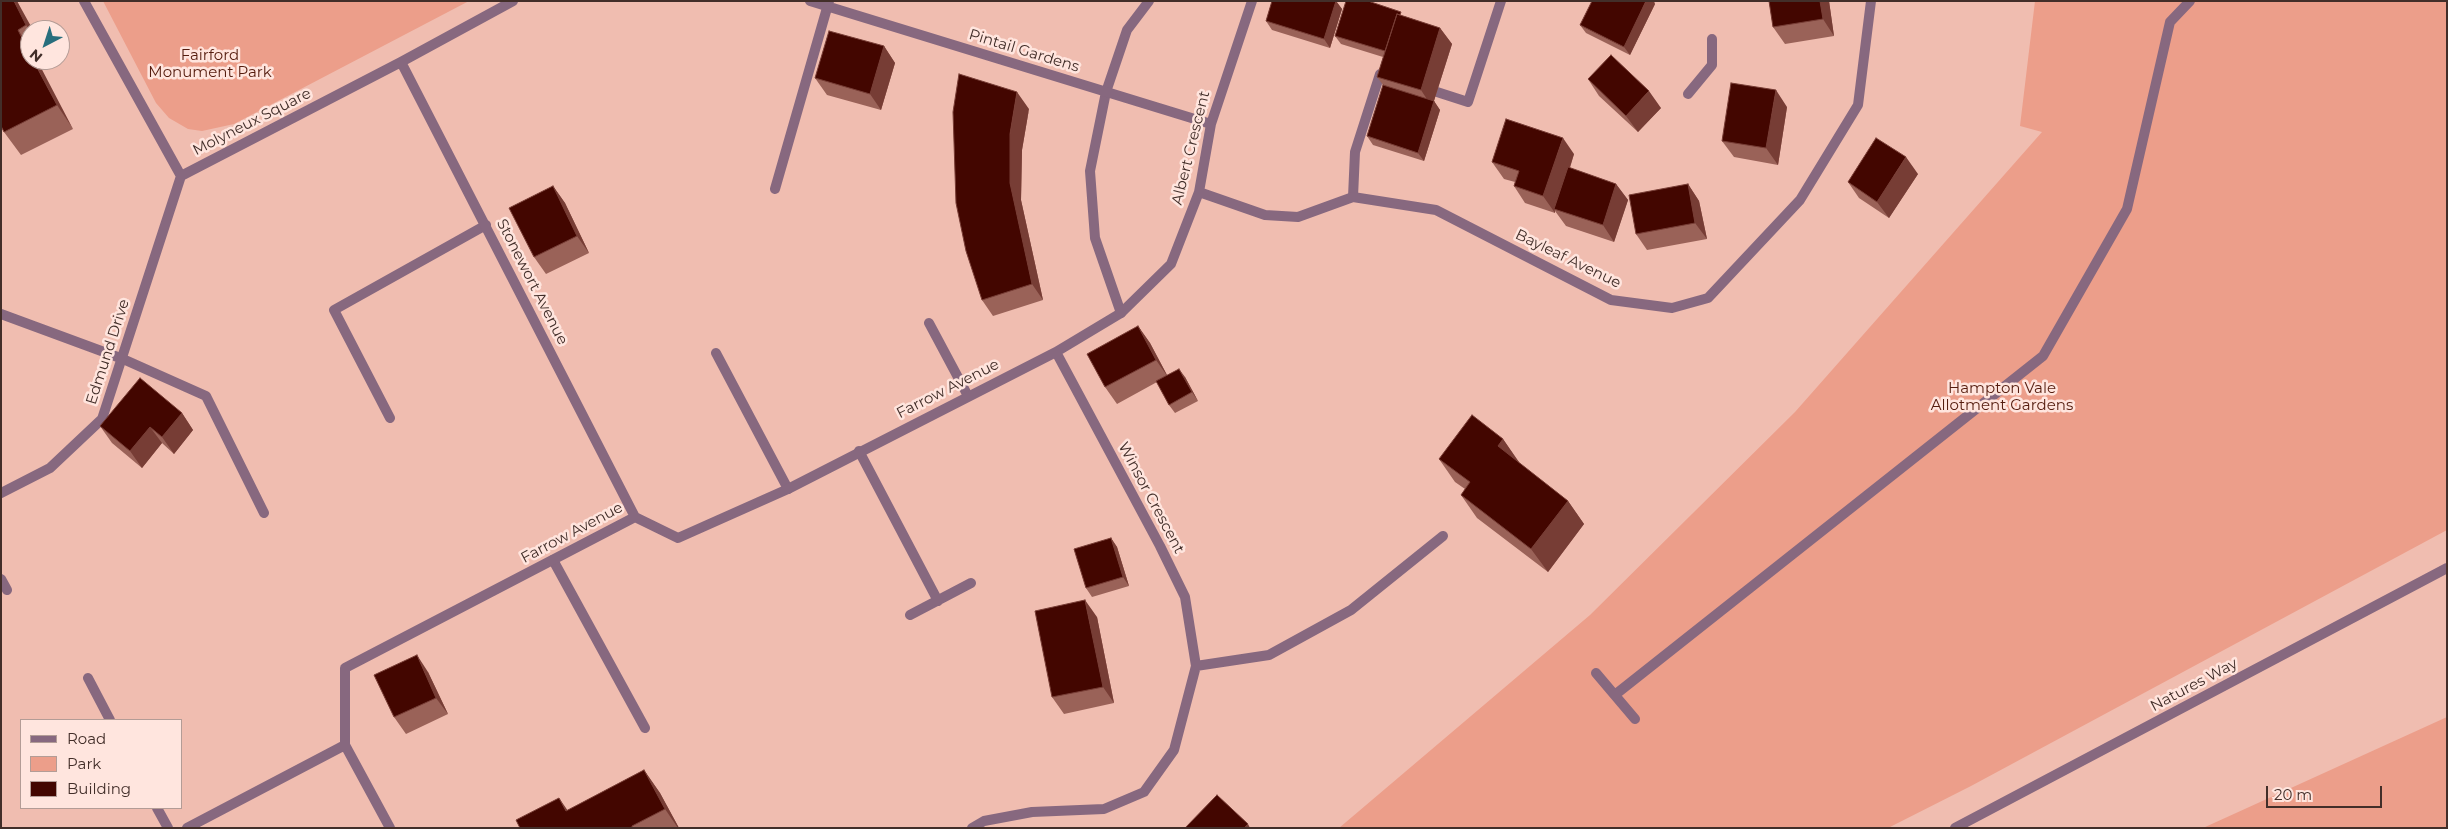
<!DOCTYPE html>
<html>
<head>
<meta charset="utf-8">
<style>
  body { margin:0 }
  #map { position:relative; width:2448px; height:829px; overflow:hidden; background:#f0bdb0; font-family:Montserrat,sans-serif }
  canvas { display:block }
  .frame { position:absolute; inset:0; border:2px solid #422e29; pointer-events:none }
  .legend { position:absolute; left:20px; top:719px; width:162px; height:90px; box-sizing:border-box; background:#ffe5de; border:1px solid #b39c96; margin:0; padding:6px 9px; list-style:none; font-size:15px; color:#422e29 }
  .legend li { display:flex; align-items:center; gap:10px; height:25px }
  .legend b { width:25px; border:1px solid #b39c96 }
  .north { position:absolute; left:20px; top:20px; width:50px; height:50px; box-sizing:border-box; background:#ffe5de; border:1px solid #b39c96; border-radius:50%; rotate:220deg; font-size:14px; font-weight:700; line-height:20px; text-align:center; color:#422e29 }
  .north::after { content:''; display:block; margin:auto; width:18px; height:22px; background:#286e7d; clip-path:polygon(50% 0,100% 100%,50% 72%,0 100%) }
  .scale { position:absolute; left:2266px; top:786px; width:116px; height:22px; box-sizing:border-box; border:2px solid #422e29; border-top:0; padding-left:6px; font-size:15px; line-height:18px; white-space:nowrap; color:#422e29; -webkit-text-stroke:4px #ffe5de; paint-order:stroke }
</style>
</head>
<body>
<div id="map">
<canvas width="2448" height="829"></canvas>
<div class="frame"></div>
<ul class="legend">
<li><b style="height:6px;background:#87687f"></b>Road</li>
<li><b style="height:14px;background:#ec9e8a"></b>Park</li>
<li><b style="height:14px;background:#430600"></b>Building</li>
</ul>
<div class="north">N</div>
<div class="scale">20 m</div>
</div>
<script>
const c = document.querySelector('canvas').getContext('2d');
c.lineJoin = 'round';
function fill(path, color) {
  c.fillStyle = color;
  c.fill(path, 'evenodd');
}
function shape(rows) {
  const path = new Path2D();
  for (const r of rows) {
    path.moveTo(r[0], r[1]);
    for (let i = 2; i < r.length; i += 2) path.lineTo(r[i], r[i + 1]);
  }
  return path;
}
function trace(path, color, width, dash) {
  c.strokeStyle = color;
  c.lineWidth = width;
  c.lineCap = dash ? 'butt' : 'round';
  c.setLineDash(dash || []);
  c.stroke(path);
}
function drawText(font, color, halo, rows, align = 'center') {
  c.font = font + ' Montserrat,sans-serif';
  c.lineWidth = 5;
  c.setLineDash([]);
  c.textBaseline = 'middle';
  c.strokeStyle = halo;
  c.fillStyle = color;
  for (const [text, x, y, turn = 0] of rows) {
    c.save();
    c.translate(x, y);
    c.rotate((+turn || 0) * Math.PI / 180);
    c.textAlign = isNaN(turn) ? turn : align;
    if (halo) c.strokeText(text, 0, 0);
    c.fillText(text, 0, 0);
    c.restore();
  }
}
fill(shape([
  [103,1,469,1,234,124,202,131,188,129,169,118,156,103],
  [2035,1,2447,1,2447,530,1971,786,1888,828,1339,828,1590,615,1795,412,2042,132,2020,126],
  [2447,717,2447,828,2203,828]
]), '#ec9e8a');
trace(shape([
  [1437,92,1468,102,1501,1],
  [1688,94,1712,65,1712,39],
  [1353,197,1355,152,1380,74,1388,76],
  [1121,313,1095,238,1090,171,1106,92,1127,30,1149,1],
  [1,314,123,359,206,396,264,513],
  [929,323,968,396],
  [716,353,788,489],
  [390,418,334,310,486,225],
  [859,451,938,601],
  [553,560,645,728],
  [1,579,7,590],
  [910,615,971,583],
  [1596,673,1635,719],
  [88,678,110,720],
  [1616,694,2043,356,2127,209,2170,22,2190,1],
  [157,808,168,828]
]), '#87687f', 10);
trace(shape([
  [84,1,181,176,401,62,513,1],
  [810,1,1211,124],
  [401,62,635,517],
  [775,189,829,1],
  [1199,192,1265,215,1298,217,1353,197,1436,210,1611,300,1672,308,1708,298,1800,200,1858,105,1871,1],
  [1,493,50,468,102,419,181,176],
  [1196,666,1269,655,1351,610,1443,536],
  [345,745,390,828],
  [187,828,345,745,345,668,635,517,678,538,788,489,1056,352,1121,313,1171,264,1199,192,1211,124,1252,1],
  [972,828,984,821,1032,812,1104,809,1144,792,1174,750,1196,666,1185,597,1160,546,1056,352]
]), '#87687f', 10);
trace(shape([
  [1955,828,2447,568]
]), '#87687f', 10);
fill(shape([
  [17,1,30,30,30,60,73,129,21,155,4,132],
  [1272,1,1336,1,1342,9,1330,48,1272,30,1266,21],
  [1769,1,1829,1,1834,36,1785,44,1773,27],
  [1655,4,1630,55,1586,33,1580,25],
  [1404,16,1440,28,1452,44,1434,101,1440,110,1424,161,1373,145,1367,136,1383,85,1377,77,1383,57,1341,44,1335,36],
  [884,46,895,63,881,110,827,95,815,78],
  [1588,79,1661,108,1638,132,1599,96],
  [1787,107,1778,165,1734,157,1722,141],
  [1029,109,1022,150,1021,200,1043,300,993,316,982,300],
  [1574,154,1570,168,1616,184,1628,200,1614,242,1566,226,1555,211,1555,213,1525,203,1514,186,1515,182,1504,179,1492,162],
  [1918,174,1889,218,1859,198,1848,182],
  [1688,184,1699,201,1707,239,1647,250,1636,234],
  [553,186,565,203,589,253,546,274,534,257],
  [1138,326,1150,343,1167,375,1185,377,1198,401,1175,413,1169,405,1157,382,1117,404,1105,387],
  [182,413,193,430,174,454,162,443,142,468,112,443,100,426],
  [1503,439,1519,463,1568,501,1584,524,1548,572,1477,518,1461,495,1465,489,1455,482,1439,459],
  [1111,538,1117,547,1129,586,1092,597,1086,588],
  [1097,617,1114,703,1064,714,1052,697],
  [428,672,448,714,406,734,394,717],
  [644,770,660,793,679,828,520,828,568,810]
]), '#9a6258');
fill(shape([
  [14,1,17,1,33,30,30,30,26,25],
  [1336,1,1342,9,1330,48,1324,39],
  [1646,1,1654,1,1655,4,1630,55,1624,47],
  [1820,1,1829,1,1834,36,1823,19],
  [1440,28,1452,44,1432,107,1421,90],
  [18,30,30,48,30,54],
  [884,46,895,63,881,110,870,94],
  [33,60,37,60,73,129,57,105],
  [1776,90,1787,107,1778,165,1766,148],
  [1649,91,1661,108,1638,132,1626,116],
  [1017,92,1029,109,1022,150,1021,200,1043,300,1032,284,1010,183,1010,134],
  [1434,101,1440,110,1424,161,1418,153],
  [1563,138,1574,154,1556,210,1554,209,1555,211,1555,213,1543,196],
  [1906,157,1918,174,1889,218,1877,202],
  [1616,184,1628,200,1614,242,1603,225],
  [1688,184,1699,201,1707,239,1695,223],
  [553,186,565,203,589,253,577,236],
  [1138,326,1150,343,1168,377,1156,360],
  [1179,369,1185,377,1198,401,1192,392],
  [182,413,193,430,174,454,162,437],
  [150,427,162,443,142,468,130,451],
  [1503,439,1519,462,1514,470,1498,446],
  [1568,501,1584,524,1548,572,1531,549],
  [1111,538,1117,547,1129,586,1123,577],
  [1085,600,1097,617,1114,703,1103,687],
  [417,655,428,672,448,714,436,698],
  [644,770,660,793,679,828,678,828,665,809],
  [559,798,575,821,566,811],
  [1248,824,1250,828,1244,828]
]), '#773d35');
const building = shape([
  [1,1,14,1,26,25,18,30,30,54,30,60,33,60,57,105,4,132,1,126,1,1],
  [1272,1,1336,1,1324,39,1266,21,1272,1],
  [1346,1,1368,1,1401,12,1400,15,1397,14,1385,51,1335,36,1346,1],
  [1592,1,1646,1,1624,47,1580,25,1592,1],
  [1769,1,1820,1,1823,19,1773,27,1769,1],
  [1397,14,1440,28,1421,90,1377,77,1397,14],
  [829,31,884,46,870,94,815,78,829,31],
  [1611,55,1649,91,1626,116,1588,79,1611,55],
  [959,74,1017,92,1010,134,1010,183,1032,284,982,300,966,251,956,203,953,112,959,74],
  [1731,83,1776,90,1766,148,1722,141,1731,83],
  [1383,85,1434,101,1418,153,1367,136,1383,85],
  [1506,119,1563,138,1543,196,1514,186,1519,171,1492,162,1506,119],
  [1876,138,1906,157,1877,202,1848,182,1876,138],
  [1568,167,1616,184,1603,225,1554,209,1568,167],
  [1688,184,1695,223,1636,234,1629,195,1688,184],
  [553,186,577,236,534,257,509,208,553,186],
  [1138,326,1156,360,1105,387,1087,354,1138,326],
  [1179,369,1192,392,1169,405,1156,381,1179,369],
  [140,378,182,413,162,437,150,427,130,451,100,426,140,378],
  [1472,415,1503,439,1498,446,1568,501,1531,549,1461,495,1470,482,1439,459,1472,415],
  [1111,538,1123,577,1086,588,1074,549,1111,538],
  [1085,600,1103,687,1052,697,1035,611,1085,600],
  [417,655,436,698,394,717,374,675,417,655],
  [644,770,665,809,632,826,632,828,520,828,516,820,559,798,566,811,644,770],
  [1217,795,1248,824,1244,828,1185,828,1217,795]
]);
fill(building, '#430600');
trace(building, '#773d35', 1);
drawText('15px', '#422e29', '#ffe5de', [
  ["Pintail Gardens",1024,51,17],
  ["Molyneux Square",252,122,-27],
  ["Albert Crescent",1191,148,-76],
  ["Bayleaf Avenue",1568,259,26],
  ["Stonewort Avenue",532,282,63],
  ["Edmund Drive",108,352,-72],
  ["Farrow Avenue",948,389,-27],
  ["Winsor Crescent",1151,498,62],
  ["Farrow Avenue",572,533,-28],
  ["Natures Way",2194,685,-28]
]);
drawText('15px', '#551c0e', '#ffe5de', [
  ["Fairford",210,56],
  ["Monument Park",210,73],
  ["Hampton Vale",2002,389],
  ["Allotment Gardens",2002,406]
]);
</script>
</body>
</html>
